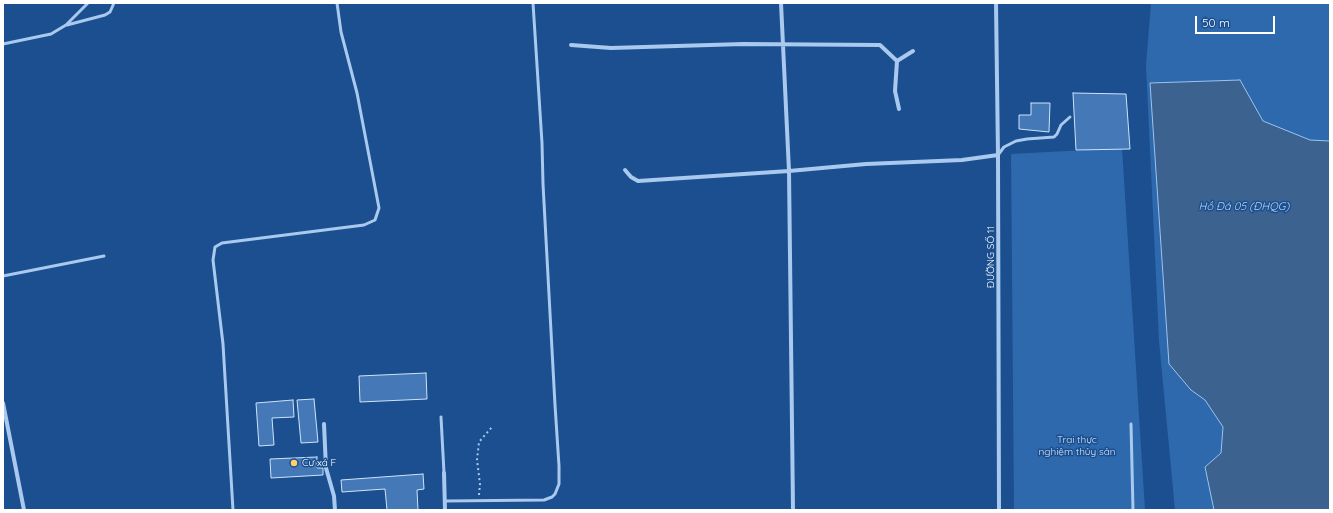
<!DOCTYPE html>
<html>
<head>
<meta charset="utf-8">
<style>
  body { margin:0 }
  #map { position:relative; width:1333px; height:513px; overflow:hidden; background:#1b4f8f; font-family:Quicksand,sans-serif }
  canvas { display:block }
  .frame { position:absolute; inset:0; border:4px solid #fff; pointer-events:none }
  .scale { position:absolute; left:1195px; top:16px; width:80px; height:18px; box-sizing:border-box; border:2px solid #fff; border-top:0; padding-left:5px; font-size:12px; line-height:14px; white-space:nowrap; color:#fff; -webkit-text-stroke:3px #1b4f8f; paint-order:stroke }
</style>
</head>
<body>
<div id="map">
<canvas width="1333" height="513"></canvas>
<div class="frame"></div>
<div class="scale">50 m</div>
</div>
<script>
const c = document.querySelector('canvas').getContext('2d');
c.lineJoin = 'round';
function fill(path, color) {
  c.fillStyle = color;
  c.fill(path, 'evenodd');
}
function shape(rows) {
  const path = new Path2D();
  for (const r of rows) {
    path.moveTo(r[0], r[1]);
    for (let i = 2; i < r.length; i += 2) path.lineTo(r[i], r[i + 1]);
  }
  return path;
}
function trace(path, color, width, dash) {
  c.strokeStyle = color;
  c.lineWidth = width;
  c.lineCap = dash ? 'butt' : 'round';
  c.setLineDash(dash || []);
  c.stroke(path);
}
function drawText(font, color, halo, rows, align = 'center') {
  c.font = font + ' Quicksand,sans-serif';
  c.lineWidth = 3;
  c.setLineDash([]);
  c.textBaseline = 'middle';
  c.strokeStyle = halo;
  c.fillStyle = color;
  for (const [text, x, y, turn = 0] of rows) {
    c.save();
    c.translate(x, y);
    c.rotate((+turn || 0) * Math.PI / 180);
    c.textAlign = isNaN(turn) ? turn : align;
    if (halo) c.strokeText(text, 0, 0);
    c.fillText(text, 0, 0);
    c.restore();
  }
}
fill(shape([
  [1151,3,1330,3,1330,141,1310,140,1263,121,1240,80,1150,83,1191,390,1205,400,1223,427,1221,453,1205,467,1214,510,1175,510,1159,341,1146,65],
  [1122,148,1145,510,1014,510,1011,154]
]), '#2e69ad');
const water = shape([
  [1240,80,1263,121,1310,140,1330,141,1330,510,1214,510,1205,467,1221,453,1223,427,1205,400,1191,390,1169,364,1150,83,1240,80]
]);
fill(water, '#3c6290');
trace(water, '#9cc4f0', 1);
const building = shape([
  [1073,93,1126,94,1130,149,1076,150,1073,93],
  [1031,103,1050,103,1049,132,1019,129,1019,115,1031,115,1031,103],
  [426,373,427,399,360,402,359,376,426,373],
  [314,399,318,442,301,443,297,400,314,399],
  [293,400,294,417,272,418,274,445,259,446,256,403,293,400],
  [317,457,317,468,323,468,323,475,271,478,270,459,317,457],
  [423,474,424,489,417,490,418,510,387,510,385,489,342,492,341,480,423,474]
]);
fill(building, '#4478b7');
trace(building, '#cfe3fa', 1);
trace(shape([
  [479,495,480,484,477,460,479,442,492,427]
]), '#a9c9ee', 2, [2, 3]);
trace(shape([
  [67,25,105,15,110,12,114,3],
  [3,44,51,34,66,25,88,3],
  [998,155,1004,147,1016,141,1027,139,1054,137,1057,134,1061,125,1070,117],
  [3,276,104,256],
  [441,417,444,473],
  [1131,424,1133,510],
  [445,501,544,500,552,497,555,494,559,484,559,466,555,405,543,184,542,143,533,3],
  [233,510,223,344,213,260,215,247,222,243,364,225,375,220,379,208,357,93,341,32,337,3]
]), '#a9c9ee', 3);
trace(shape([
  [781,3,789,171,793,510],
  [996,3,998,155,999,510],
  [571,45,611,48,743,44,880,45,897,61,913,51],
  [897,61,895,91,899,109],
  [625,170,631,177,638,181,789,171,866,164,962,160,998,155],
  [3,403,24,510],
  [324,424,326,468,334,496,335,510],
  [444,473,445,510]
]), '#a9c9ee', 4);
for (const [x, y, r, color] of [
  [294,463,4,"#ffd166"]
]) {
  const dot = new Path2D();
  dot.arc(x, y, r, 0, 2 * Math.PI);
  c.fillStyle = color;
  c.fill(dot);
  trace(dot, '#1b4f8f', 1.5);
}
drawText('10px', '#fff', '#1b4f8f', [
  ["ĐƯỜNG SỐ 11",991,257,-90]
]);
drawText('10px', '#cfe3fa', '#1b4f8f', [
  ["Trại thực",1077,440],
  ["nghiệm thủy sản",1077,452]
]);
drawText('10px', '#fff', '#1b4f8f', [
  ["Cư xá F",302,463]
], 'left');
drawText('italic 11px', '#b5d3f5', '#1b4f8f', [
  ["Hồ Đá 05 (ĐHQG)",1244,207]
]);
</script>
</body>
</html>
